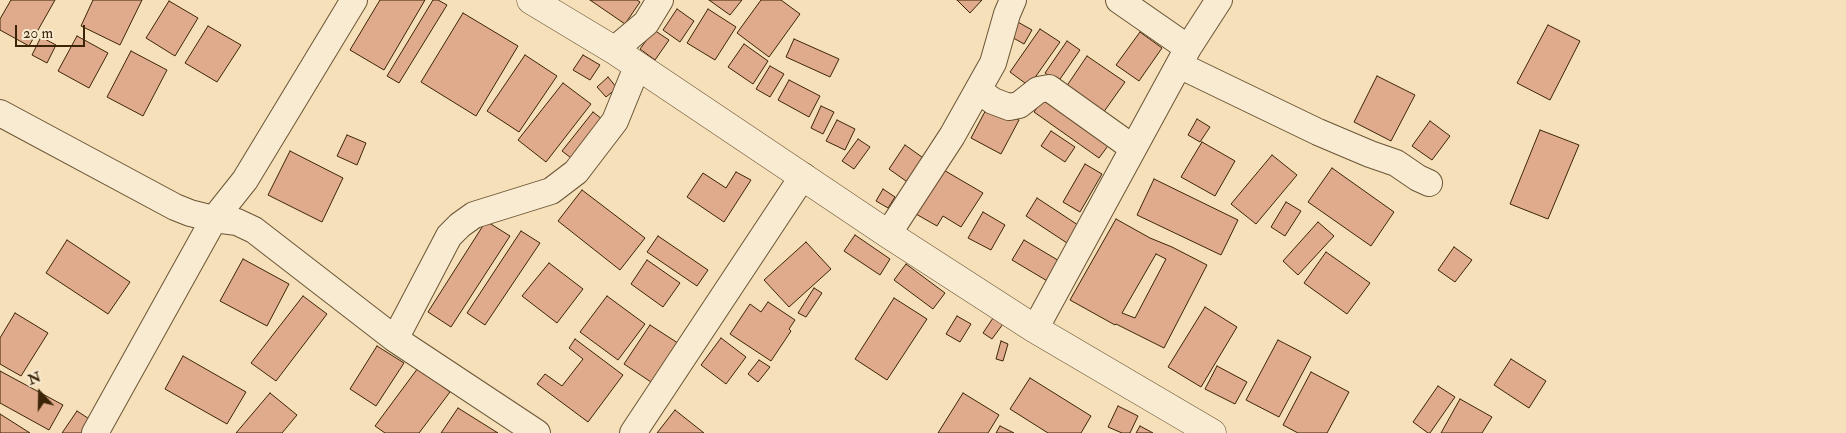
<!DOCTYPE html>
<html>
<head>
<meta charset="utf-8">
<style>
  body { margin:0 }
  #map { position:relative; width:1846px; height:433px; overflow:hidden; background:#f5e0b9; font-family:"IM FELL Double Pica",serif }
  canvas { display:block }
  .north { position:absolute; left:15px; top:368px; width:50px; height:50px; -webkit-text-stroke:4px #f8ebd2; paint-order:stroke; rotate:339deg; font-size:14px; font-weight:700; line-height:20px; text-align:center; color:#3c2507 }
  .north::after { content:''; display:block; margin:auto; width:18px; height:22px; background:#3c2507; clip-path:polygon(50% 0,100% 100%,50% 72%,0 100%) }
  .scale { position:absolute; left:15px; top:25px; width:70px; height:22px; box-sizing:border-box; border:2px solid #3c2507; border-top:0; padding-left:6px; font-size:15px; line-height:18px; white-space:nowrap; color:#3c2507; -webkit-text-stroke:4px #f8ebd2; paint-order:stroke }
</style>
</head>
<body>
<div id="map">
<canvas width="1846" height="433"></canvas>
<div class="north">N</div>
<div class="scale">20 m</div>
</div>
<script>
const c = document.querySelector('canvas').getContext('2d');
c.lineJoin = 'round';
function fill(path, color) {
  c.fillStyle = color;
  c.fill(path, 'evenodd');
}
function shape(rows) {
  const path = new Path2D();
  for (const r of rows) {
    path.moveTo(r[0], r[1]);
    for (let i = 2; i < r.length; i += 2) path.lineTo(r[i], r[i + 1]);
  }
  return path;
}
function trace(path, color, width, dash) {
  c.strokeStyle = color;
  c.lineWidth = width;
  c.lineCap = dash ? 'butt' : 'round';
  c.setLineDash(dash || []);
  c.stroke(path);
}
const building = shape([
  [11,0,55,0,29,46,0,30,0,19,11,0],
  [93,0,142,0,120,45,81,26,93,0],
  [380,0,425,0,384,70,350,50,380,0],
  [433,0,438,0,447,5,399,83,387,76,433,0],
  [590,0,637,0,640,2,625,24,590,0],
  [709,0,742,0,730,15,709,0],
  [761,0,781,0,800,14,769,57,737,33,761,0],
  [957,0,982,0,970,13,957,0],
  [169,1,198,18,175,56,146,38,169,1],
  [677,9,694,21,680,42,663,30,677,9],
  [708,9,736,27,715,60,687,43,708,9],
  [463,13,518,46,476,116,421,82,463,13],
  [1016,21,1032,30,1024,44,1008,35,1016,21],
  [1548,25,1580,41,1550,100,1517,83,1548,25],
  [208,26,241,45,217,82,185,63,208,26],
  [1040,29,1060,42,1029,86,1010,72,1040,29],
  [654,30,669,40,655,60,640,49,654,30],
  [1140,32,1162,48,1139,81,1116,65,1140,32],
  [77,36,108,53,89,88,58,71,77,36],
  [41,37,56,45,47,63,32,55,41,37],
  [794,39,839,59,830,77,786,57,794,39],
  [1067,41,1080,50,1058,82,1045,73,1067,41],
  [744,44,768,61,753,84,728,67,744,44],
  [131,51,167,70,143,116,107,97,131,51],
  [525,55,557,76,519,132,487,111,525,55],
  [583,55,600,65,590,80,573,70,583,55],
  [1087,56,1125,82,1103,113,1066,87,1087,56],
  [770,66,784,74,770,97,756,89,770,66],
  [1377,76,1415,95,1391,141,1354,122,1377,76],
  [608,77,617,88,606,97,597,87,608,77],
  [789,80,820,96,809,117,778,100,789,80],
  [563,83,591,104,546,162,518,140,563,83],
  [1048,92,1113,139,1099,158,1034,112,1048,92],
  [989,104,1019,120,1001,154,971,138,989,104],
  [821,106,834,112,823,134,811,128,821,106],
  [593,112,607,123,575,161,562,151,593,112],
  [1197,119,1210,127,1200,142,1188,135,1197,119],
  [837,120,855,129,845,150,826,141,837,120],
  [1430,121,1450,136,1432,160,1412,146,1430,121],
  [1540,130,1579,145,1548,219,1510,204,1540,130],
  [1051,131,1075,147,1065,162,1041,146,1051,131],
  [347,135,366,143,357,165,337,156,347,135],
  [858,139,870,147,854,169,842,161,858,139],
  [1202,142,1235,161,1215,196,1181,177,1202,142],
  [905,145,929,162,913,186,889,169,905,145],
  [290,151,343,178,322,222,268,195,290,151],
  [1272,155,1297,175,1256,224,1231,204,1272,155],
  [1085,164,1102,174,1080,212,1063,202,1085,164],
  [1332,168,1394,212,1371,246,1308,202,1332,168],
  [942,169,983,193,961,227,943,216,937,226,916,214,942,169],
  [736,172,751,180,724,222,687,197,703,173,726,188,736,172],
  [1154,179,1238,220,1221,255,1137,215,1154,179],
  [883,189,895,197,888,208,876,201,883,189],
  [582,190,645,238,620,270,558,221,582,190],
  [1037,198,1078,225,1067,243,1026,216,1037,198],
  [1286,202,1301,211,1285,236,1271,227,1286,202],
  [983,212,1005,225,991,250,968,238,983,212],
  [1116,219,1150,238,1172,247,1207,265,1164,348,1116,324,1115,325,1070,300,1116,219],
  [1156,254,1166,259,1135,318,1122,313,1156,254],
  [486,221,510,236,451,327,428,312,486,221],
  [1318,222,1334,236,1298,275,1283,261,1318,222],
  [521,231,540,243,485,325,467,313,521,231],
  [855,235,890,259,880,275,844,251,855,235],
  [658,236,708,270,697,286,647,252,658,236],
  [67,240,130,282,108,314,46,273,67,240],
  [1024,240,1061,262,1049,282,1012,260,1024,240],
  [806,242,831,269,789,307,764,280,806,242],
  [1454,247,1472,260,1455,282,1438,270,1454,247],
  [1326,252,1370,283,1347,314,1304,283,1326,252],
  [243,259,289,284,267,326,220,301,243,259],
  [647,260,680,283,663,307,631,284,647,260],
  [549,263,583,289,557,323,522,296,549,263],
  [906,264,945,293,933,309,894,280,906,264],
  [814,288,822,293,806,317,798,313,814,288],
  [303,296,327,314,276,381,251,363,303,296],
  [607,296,645,324,618,360,580,332,607,296],
  [894,298,927,319,887,380,855,359,894,298],
  [768,302,795,320,789,329,791,331,771,361,730,334,750,304,761,312,768,302],
  [1205,307,1237,327,1201,387,1168,367,1205,307],
  [15,313,48,333,21,376,0,364,0,338,15,313],
  [957,316,971,324,960,342,946,334,957,316],
  [993,318,1003,324,992,339,983,333,993,318],
  [650,325,684,347,657,386,624,364,650,325],
  [721,338,746,357,726,384,701,365,721,338],
  [575,339,623,375,588,422,537,384,545,374,562,386,583,359,569,348,575,339],
  [1278,340,1311,357,1279,417,1246,400,1278,340],
  [1001,341,1008,344,1003,361,996,359,1001,341],
  [377,346,404,363,376,406,350,389,377,346],
  [183,356,246,392,227,424,165,389,183,356],
  [1511,359,1546,381,1529,408,1494,385,1511,359],
  [759,360,770,367,758,382,748,374,759,360],
  [1217,366,1247,382,1235,404,1205,389,1217,366],
  [418,368,450,392,419,433,385,433,375,426,418,368],
  [0,371,63,405,49,430,0,403,0,371],
  [1311,372,1349,392,1327,433,1298,433,1283,425,1311,372],
  [1030,378,1091,416,1081,433,1048,433,1010,409,1030,378],
  [1438,386,1455,397,1430,433,1428,433,1413,422,1438,386],
  [270,393,297,415,282,433,236,433,270,393],
  [963,393,999,415,988,433,938,433,963,393],
  [1460,399,1492,417,1482,433,1441,433,1460,399],
  [1118,406,1138,416,1130,433,1122,433,1108,427,1118,406],
  [458,408,498,433,441,433,458,408],
  [675,410,704,433,657,433,675,410],
  [77,411,94,422,86,433,62,433,77,411],
  [0,414,30,433,0,433,0,414],
  [1000,426,1014,433,996,433,1000,426],
  [1140,426,1153,433,1136,433,1140,426]
]);
fill(building, '#e0aa8c');
trace(building, '#3c2507', 1);
const minor = shape([
  [1119,0,1188,48],
  [614,50,646,23,660,0],
  [1179,65,1318,132,1370,154,1396,163,1418,178,1429,183],
  [978,90,993,101,1009,107,1019,105,1038,90,1049,88,1133,148],
  [0,113,175,207,190,213,214,219,237,222,254,230,395,339,537,433],
  [888,234,952,136,993,63,1007,14,1013,0],
  [1035,329,1188,48,1219,0],
  [395,339,449,236,460,225,474,215,551,191,576,172,615,121,637,67],
  [95,433,214,219,245,180,354,0],
  [633,433,803,176]
]);
const tertiary = shape([
  [531,0,614,50,888,234,1035,329,1212,433]
]);
trace(minor, '#6a5434', 28);
trace(tertiary, '#6a5434', 29);
trace(minor, '#f8ebd2', 26);
trace(tertiary, '#f8ebd2', 28);
</script>
</body>
</html>
